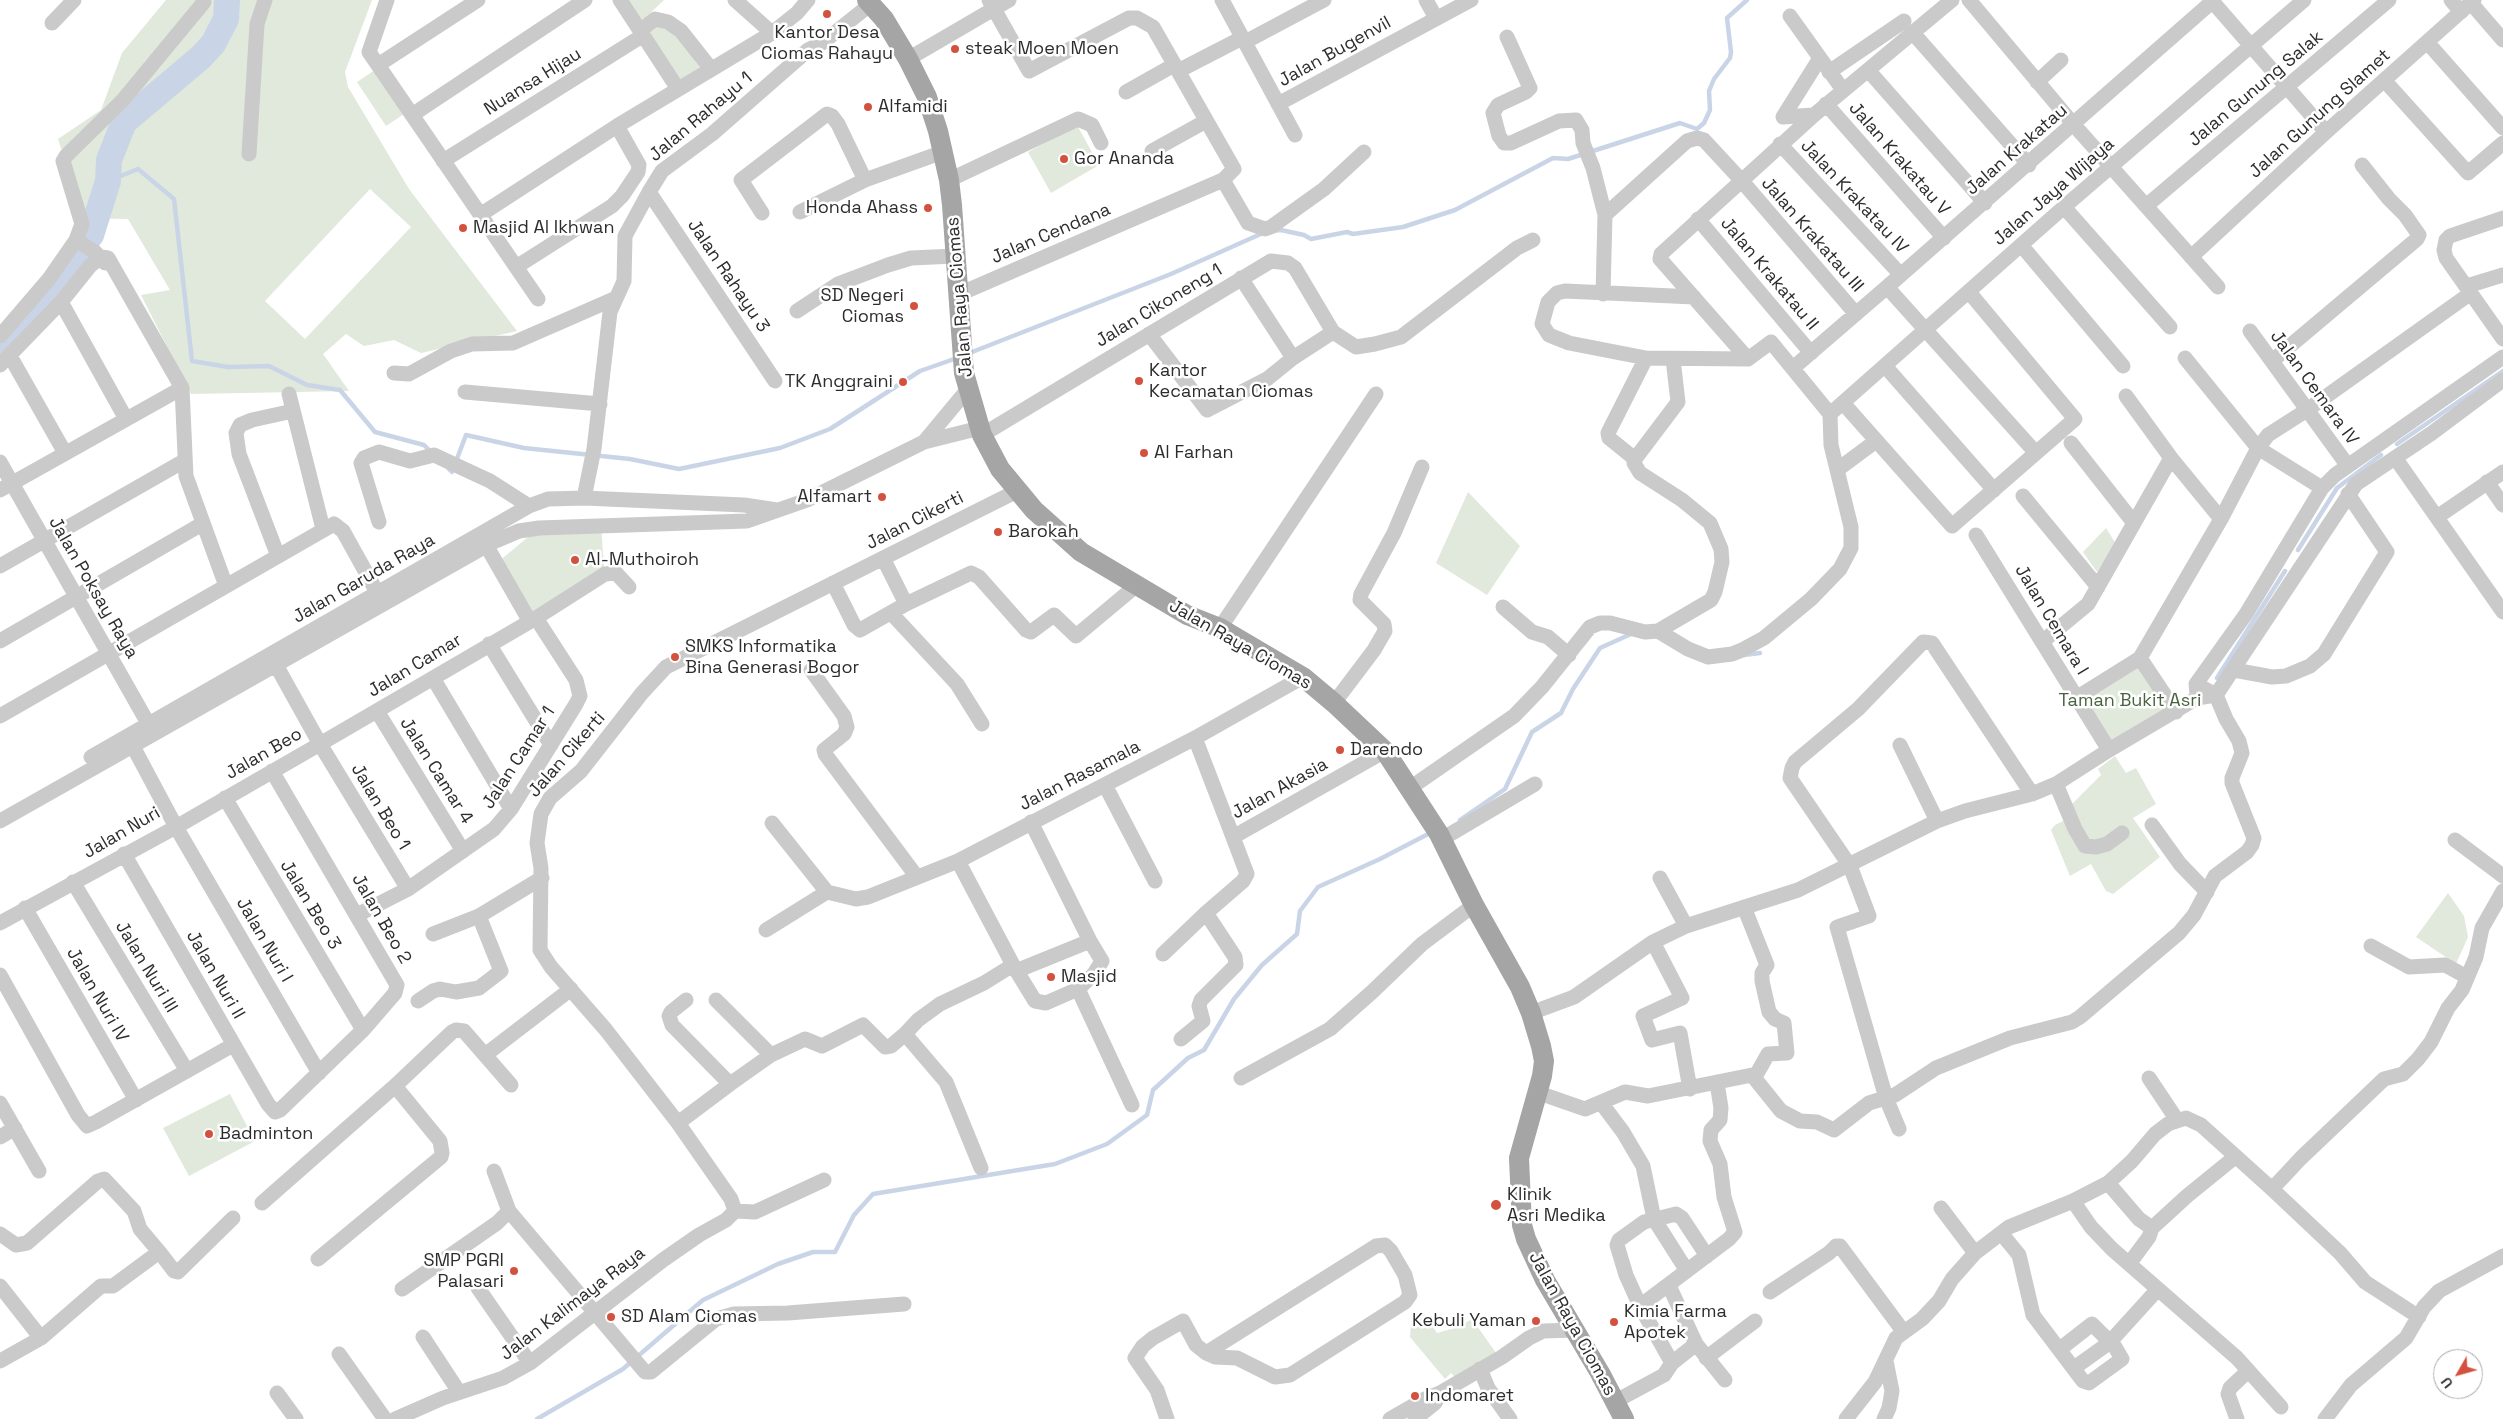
<!DOCTYPE html>
<html>
<head>
<meta charset="utf-8">
<style>
  body { margin:0 }
  #map { position:relative; width:2503px; height:1419px; overflow:hidden; background:#fff; font-family:"Space Grotesk",sans-serif }
  canvas { display:block }
  .north { position:absolute; left:2433px; top:1349px; width:50px; height:50px; box-sizing:border-box; background:#fff; border:1px solid #ababab; border-radius:50%; rotate:232deg; font-size:14px; font-weight:700; line-height:20px; text-align:center; color:#2d2d2d }
  .north::after { content:''; display:block; margin:auto; width:18px; height:22px; background:#d3523f; clip-path:polygon(50% 0,100% 100%,50% 72%,0 100%) }
</style>
</head>
<body>
<div id="map">
<canvas width="2503" height="1419"></canvas>
<div class="north">U</div>
</div>
<script>
const c = document.querySelector('canvas').getContext('2d');
c.lineJoin = 'round';
function fill(path, color) {
  c.fillStyle = color;
  c.fill(path, 'evenodd');
}
function shape(rows) {
  const path = new Path2D();
  for (const r of rows) {
    path.moveTo(r[0], r[1]);
    for (let i = 2; i < r.length; i += 2) path.lineTo(r[i], r[i + 1]);
  }
  return path;
}
function trace(path, color, width, dash) {
  c.strokeStyle = color;
  c.lineWidth = width;
  c.lineCap = dash ? 'butt' : 'round';
  c.setLineDash(dash || []);
  c.stroke(path);
}
function drawText(font, color, halo, rows, align = 'center') {
  c.font = font + ' "Space Grotesk",sans-serif';
  c.lineWidth = 5;
  c.setLineDash([]);
  c.textBaseline = 'middle';
  c.strokeStyle = halo;
  c.fillStyle = color;
  for (const [text, x, y, turn = 0] of rows) {
    c.save();
    c.translate(x, y);
    c.rotate((+turn || 0) * Math.PI / 180);
    c.textAlign = isNaN(turn) ? turn : align;
    if (halo) c.strokeText(text, 0, 0);
    c.fillText(text, 0, 0);
    c.restore();
  }
}
fill(shape([
  [166,0,372,0,345,72,348,87,409,189,517,331,421,353,394,340,364,346,346,334,323,354,349,391,191,394,141,295,170,290,128,219,83,218,58,139,101,110,122,53],
  [370,189,411,227,305,339,265,301],
  [625,0,664,0,640,23],
  [659,25,678,37,701,69,681,84,647,35],
  [375,70,404,114,386,126,357,82],
  [1077,125,1099,165,1051,193,1028,152],
  [1468,492,1520,546,1487,595,1436,563],
  [601,525,604,567,531,613,498,562,539,528],
  [2106,528,2116,544,2097,572,2083,552],
  [2140,658,2176,712,2109,750,2076,698],
  [2115,756,2126,773,2136,768,2156,804,2133,818,2160,857,2113,894,2106,891,2091,864,2070,876,2051,830,2055,825,2071,817,2069,807,2101,775,2098,769],
  [2448,893,2464,916,2468,937,2456,964,2416,937],
  [230,1094,255,1141,189,1176,163,1128],
  [1422,1310,1437,1333,1458,1327,1472,1319,1501,1360,1461,1384,1451,1373,1445,1379,1410,1337,1411,1325,1415,1315]
]), '#e0e9db');
trace(shape([
  [108,181,138,169,174,199,192,361,228,367,269,366,307,385,340,390,375,432,424,445,431,452],
  [1273,231,1281,230,1304,235,1311,239,1347,232,1353,234,1403,227,1455,210,1553,158,1568,159,1680,123,1697,129,1704,123,1710,110,1709,91,1714,79,1730,58,1731,52,1727,18,1747,0],
  [967,354,1171,274,1263,233],
  [2397,444,2503,371],
  [448,468,452,472,466,435,524,448,630,459,679,469,780,448,830,429,920,371,957,358],
  [2298,550,2337,488,2381,455],
  [1744,655,1760,653],
  [2217,678,2285,571],
  [1460,820,1505,789,1532,732,1561,713,1573,689,1600,648,1631,634],
  [537,1419,623,1369,703,1300,778,1264,813,1252,835,1252,854,1215,873,1194,1055,1164,1107,1144,1147,1115,1153,1090,1188,1058,1204,1050,1234,999,1262,965,1297,934,1300,911,1318,887,1380,859,1432,832]
]), '#c9d5e7', 4.5);
trace(shape([
  [0,348,52,289,91,235,108,181,109,160,124,122,201,57,213,44,226,19,227,0]
]), '#c9d5e7', 26);
trace(shape([
  [387,0,369,52,538,299],
  [620,0,678,89],
  [735,0,772,33],
  [1222,0,1295,135],
  [1426,0,1436,18],
  [1969,0,2074,125,2218,287],
  [2451,0,2461,12],
  [2212,1,2326,132],
  [2471,3,2503,40],
  [1790,16,1843,90],
  [52,23,74,0],
  [640,31,655,19,668,22,681,31,711,69],
  [1913,33,2029,165],
  [1507,37,1530,88,1526,92,1498,105,1493,113,1499,136,1504,143,1511,143,1559,121,1576,120,1582,130,1583,143,1593,168,1605,215],
  [1245,42,1324,0],
  [2427,42,2503,128],
  [908,59,1009,0],
  [378,65,478,0],
  [1868,70,1985,203],
  [1178,71,1242,38],
  [1829,72,1904,21],
  [2384,80,2468,173,2503,143],
  [2037,82,2061,60],
  [1126,92,1174,65],
  [1278,104,1471,0],
  [1826,104,1944,238],
  [412,115,585,0],
  [1814,115,1783,117,1820,58],
  [1780,144,1901,275],
  [1152,151,1206,121],
  [249,154,257,24,265,0],
  [443,161,642,36],
  [949,180,1078,119,1092,125,1101,143],
  [1223,180,1248,223,1265,229,1271,227,1324,189,1364,152],
  [649,192,775,381],
  [2146,206,2389,0],
  [2064,207,2170,327],
  [800,212,865,180,943,152],
  [762,213,741,180,827,114,832,116,838,124,865,180],
  [480,215,617,126,772,33,797,13,808,0],
  [2503,218,2450,236,2446,240,2444,250,2446,258,2503,339],
  [1698,219,1811,353],
  [2021,245,2123,366],
  [2191,257,2326,132,2474,0],
  [105,261,105,263,95,252,76,240,82,224,63,161,66,156,123,100,204,2],
  [516,267,612,206,622,196,638,172,639,165,617,126],
  [1241,278,1293,358,1333,332],
  [2467,286,2503,275],
  [1603,294,1605,215,1687,141,1697,138,1704,140,1741,180,1856,314],
  [957,295,1223,180,1234,169,1153,27,1137,18,1129,18,1029,71,989,0],
  [61,302,126,419],
  [797,311,838,284,888,265,911,258,955,256],
  [2250,331,2348,466],
  [1149,334,1207,410,1267,379,1293,358],
  [0,336,49,279,76,240],
  [10,356,65,453],
  [2185,358,2258,448,2268,435,2307,410,2471,293],
  [1748,359,1660,259,1661,254,1814,115,1952,0],
  [2272,361,2417,239,2419,235,2405,215,2389,199,2362,165],
  [0,365,61,302,90,266,101,257,108,258,182,388,186,476,226,586],
  [1885,366,1994,490],
  [1793,368,1887,287],
  [394,373,409,374,451,351,472,344,513,343,616,298],
  [465,392,600,404],
  [289,394,323,529],
  [2126,396,2171,458,2221,519],
  [1843,403,1952,526,2075,419,1969,292],
  [1830,414,2064,207,2304,0],
  [982,435,1271,261,1288,263,1295,268,1333,332,1356,347,1375,344,1401,337,1517,248,1533,240],
  [924,442,968,389],
  [2071,443,2134,523],
  [2036,453,1887,287,2214,0],
  [1635,459,1609,438,1608,433,1646,358],
  [2396,459,2503,612],
  [0,462,153,732],
  [1837,470,1876,441],
  [2487,482,2503,505],
  [0,490,182,388],
  [2023,496,2098,587],
  [584,498,594,449,610,312,624,281,625,236,649,192,662,171,712,134,808,50,822,43,871,4],
  [2437,517,2503,472],
  [379,522,361,463,364,458,379,452,410,461,434,455,490,481,529,506],
  [1976,535,2109,750],
  [486,545,529,620],
  [278,556,239,454,236,433,240,425,252,420,293,411],
  [883,558,906,604],
  [0,566,184,461],
  [833,583,854,625,860,630,906,604,971,573,979,577,1026,630,1031,632,1054,615,1076,636,1137,585],
  [1503,607,1532,632,1548,637,1569,655],
  [891,613,957,684,982,724],
  [1220,628,1376,394],
  [1658,631,1688,649,1708,657,1732,654,1742,650,1764,638,1811,599,1840,569,1851,548,1851,527,1831,445,1830,414,1771,342,1748,359,1646,358,1569,343,1549,335,1542,324,1548,302,1557,293,1565,291,1694,297],
  [0,641,202,524],
  [2042,642,2088,604,2171,458],
  [489,644,551,745],
  [2140,658,2176,712],
  [276,665,320,744,408,889],
  [811,670,844,716,847,727,844,734,824,750,825,754,917,877],
  [2234,670,2272,677,2286,676,2310,666,2324,654,2387,552,2348,494],
  [433,678,511,809],
  [2197,694,2196,684,2246,614,2322,488,2335,475,2503,357],
  [2076,698,2140,658,2221,519,2258,448,2322,488],
  [1334,703,1374,650,1385,631,1384,624,1360,600,1361,594,1394,533,1422,467],
  [377,711,463,851],
  [0,716,334,524,343,531,378,594],
  [128,737,176,827,319,1073],
  [1195,738,1233,837,1385,751],
  [1900,745,1937,821],
  [91,757,529,506,548,499,584,498,744,505,777,510],
  [2056,784,2075,829,2085,846,2096,847,2107,844,2122,833],
  [1105,785,1155,881],
  [1410,788,1514,716,1542,687,1590,627,1600,623,1610,623,1645,632,1658,631,1711,600,1715,592,1722,562,1721,549,1710,523,1682,500,1640,473,1634,463,1635,459,1678,402,1673,359],
  [225,798,363,1030],
  [0,821,493,542,519,531,539,528,747,521,807,500,924,442,980,428],
  [772,823,827,892],
  [2152,825,2180,864,2207,892],
  [1442,839,1535,784],
  [2455,840,2503,876],
  [124,854,268,1104,275,1112,280,1110,363,1030,395,993,397,985,272,771],
  [958,861,1013,965,1035,1001,1046,1003,1078,989,1094,974,1102,961,1090,941],
  [1660,878,1686,926],
  [73,882,187,1071],
  [1744,907,1767,965,1762,973,1762,981,1769,1012,1775,1019,1784,1023,1787,1053,1768,1054,1755,1077],
  [25,908,136,1100],
  [357,915,408,889,494,829,511,809,576,704,580,696,576,680,536,618],
  [0,923,176,827,320,744,536,618,605,574,616,573,629,587],
  [766,930,827,892,856,899,868,897,958,861,1195,738,1303,677],
  [433,934,479,916,542,878],
  [1653,942,1682,998,1643,1016,1652,1040,1680,1033,1690,1089],
  [2371,946,2409,967,2445,965,2467,977],
  [1163,954,1206,913,1243,881,1247,874,1233,837],
  [1016,971,1090,941,1031,822],
  [0,975,78,1115,87,1126,96,1122,233,1045],
  [1078,989,1132,1105],
  [716,1000,771,1055,730,1084],
  [418,1001,433,991,440,989,456,992,479,988,501,971,479,916],
  [1531,1013,1574,997,1653,942,1686,926,1798,890,1937,821,1965,811,2032,794,2056,784,2109,750,2197,698,2216,695,2356,484,2432,433,2503,380],
  [1181,1039,1203,1021,1199,1006,1201,1000,1236,965,1235,957,1206,913],
  [485,1055,571,989],
  [771,1055,805,1039,822,1046,863,1025,885,1047,891,1046,905,1034],
  [1241,1078,1330,1029,1372,992,1422,944,1474,905],
  [2149,1078,2177,1120],
  [1539,1093,1585,1109,1625,1092,1648,1096,1752,1075,1781,1111,1800,1121,1817,1122,1834,1130,1869,1103,1895,1095,1936,1068,2010,1038,2072,1022,2080,1017,2179,933,2194,915,2215,876,2247,852,2252,845,2254,838,2232,783,2232,778,2242,753,2239,741,2226,719,2216,695,2196,684],
  [0,1103,39,1171],
  [1602,1104,1623,1132,1643,1166,1654,1219,1687,1271],
  [678,1123,730,1084,672,1025,669,1016,671,1012,686,1000],
  [1899,1129,1886,1098,1837,927,1869,916,1850,866,1790,778,1792,768,1795,762,1858,709,1923,642,1932,643,2032,794],
  [0,1137,15,1128],
  [981,1168,946,1082,905,1034,918,1020,940,1004,984,983,1013,965],
  [494,1171,509,1211],
  [2108,1183,2139,1219,2152,1228,2187,1196,2235,1157],
  [2272,1189,2301,1158,2384,1079,2403,1074,2418,1059,2431,1042,2448,1008,2462,990,2476,957,2482,928,2503,891],
  [2073,1201,2091,1227,2112,1249,2237,1358,2281,1407],
  [262,1203,395,1086],
  [1941,1208,1975,1253],
  [735,1211,731,1199,678,1123,606,1030,551,967,540,950,541,868,537,843,541,814,550,798,581,771,642,693,666,667,1017,491],
  [735,1211,755,1212,824,1180],
  [2001,1233,2019,1255,2033,1315,2083,1381,2089,1383,2122,1359,2115,1347,2092,1324,2060,1349],
  [0,1234,16,1245,27,1243,98,1181,104,1179,134,1211,140,1229,161,1254],
  [318,1259,441,1157,442,1153,440,1141,395,1086,452,1032,456,1030,464,1031,511,1085],
  [2129,1264,2149,1237,2152,1228],
  [0,1286,41,1338,101,1286,113,1286,155,1255,161,1254,174,1271,178,1272,233,1218],
  [478,1288,530,1363],
  [402,1289,497,1223,509,1211,645,1372,651,1372,657,1367,716,1319,734,1314,788,1313,904,1304],
  [1671,1290,1696,1344,1725,1380],
  [1770,1292,1829,1253,1836,1246,1840,1246,1903,1331],
  [1640,1306,1729,1239,1735,1232,1724,1197,1720,1164,1710,1141,1711,1130,1720,1120,1721,1108,1717,1083],
  [423,1337,459,1392],
  [339,1354,385,1419],
  [1706,1358,1755,1321],
  [0,1361,41,1338],
  [1672,1363,1640,1306,1626,1275,1617,1245,1619,1240,1644,1222,1676,1214,1682,1218,1707,1256],
  [2074,1368,2109,1343,2158,1289],
  [1480,1369,1488,1388,1510,1419],
  [277,1393,296,1419],
  [1616,1401,1664,1375,1672,1363,1696,1344],
  [395,1419,443,1398,503,1378,530,1363,663,1260,699,1235,726,1220,735,1211],
  [1167,1419,1157,1390,1135,1358,1143,1346,1153,1338,1183,1321,1196,1345,1206,1353,1215,1357,1237,1358,1275,1377,1290,1375,1405,1302,1410,1295,1405,1275,1391,1251,1385,1245,1376,1246,1206,1353],
  [1390,1419,1425,1399,1440,1393],
  [1415,1419,1435,1403,1440,1393,1502,1357,1529,1338,1543,1331,1575,1330],
  [1846,1419,1875,1382,1896,1338,1922,1319,1939,1301,1952,1279,1975,1253,2009,1227,2073,1201,2108,1183,2132,1161,2155,1134,2168,1124,2186,1118,2201,1125,2272,1189,2340,1253,2365,1282,2419,1317],
  [1884,1419,1889,1408,1892,1391,1886,1361],
  [2237,1419,2228,1394,2230,1388,2248,1371],
  [2325,1419,2351,1385,2406,1338,2424,1307,2439,1291,2503,1256]
]), '#cacaca', 15);
trace(shape([
  [867,0,884,19,908,59,927,97,938,131,949,180,952,205,964,373,982,435,1000,469,1034,510,1081,552,1187,615,1220,628,1303,677,1334,703,1385,751,1439,834,1474,905,1520,987,1531,1013,1541,1046,1544,1061,1542,1076,1519,1158,1522,1225,1526,1239,1545,1280,1600,1373,1624,1419]
]), '#a5a5a5', 20);
for (const [x, y, r, color] of [
  [827,14,5,"#d3523f"],
  [955,49,5,"#d3523f"],
  [868,107,5,"#d3523f"],
  [1064,159,5,"#d3523f"],
  [928,208,5,"#d3523f"],
  [463,228,5,"#d3523f"],
  [914,306,5,"#d3523f"],
  [1139,381,5,"#d3523f"],
  [903,382,5,"#d3523f"],
  [1144,453,5,"#d3523f"],
  [882,497,5,"#d3523f"],
  [998,532,5,"#d3523f"],
  [575,560,5,"#d3523f"],
  [675,657,5,"#d3523f"],
  [1340,750,5,"#d3523f"],
  [1051,977,5,"#d3523f"],
  [209,1134,5,"#d3523f"],
  [1496,1205,6,"#d3523f"],
  [514,1271,5,"#d3523f"],
  [611,1317,5,"#d3523f"],
  [1536,1321,5,"#d3523f"],
  [1614,1322,5,"#d3523f"],
  [1415,1396,5,"#d3523f"]
]) {
  const dot = new Path2D();
  dot.arc(x, y, r, 0, 2 * Math.PI);
  c.fillStyle = color;
  c.fill(dot);
  trace(dot, '#fff', 2);
}
drawText('18px', '#2d2d2d', '#fff', [
  ["Kantor Desa",827,33,"center"],
  ["Ciomas Rahayu",827,54,"center"],
  ["steak Moen Moen",965,49],
  ["Alfamidi",878,107],
  ["Gor Ananda",1074,159],
  ["Honda Ahass",918,208,"right"],
  ["Masjid Al Ikhwan",473,228],
  ["SD Negeri",904,296,"right"],
  ["Ciomas",904,317,"right"],
  ["Kantor",1149,371],
  ["Kecamatan Ciomas",1149,392],
  ["TK Anggraini",893,382,"right"],
  ["Al Farhan",1154,453],
  ["Alfamart",872,497,"right"],
  ["Barokah",1008,532],
  ["Al-Muthoiroh",585,560],
  ["SMKS Informatika",685,647],
  ["Bina Generasi Bogor",685,668],
  ["Darendo",1350,750],
  ["Masjid",1061,977],
  ["Badminton",219,1134],
  ["Klinik",1507,1195],
  ["Asri Medika",1507,1216],
  ["SMP PGRI",504,1261,"right"],
  ["Palasari",504,1282,"right"],
  ["Kimia Farma",1624,1312],
  ["Apotek",1624,1333],
  ["SD Alam Ciomas",621,1317],
  ["Kebuli Yaman",1526,1321,"right"],
  ["Indomaret",1425,1396]
], 'left');
drawText('18px', '#2d2d2d', '#fff', [
  ["Jalan Bugenvil",1335,52,-29],
  ["Nuansa Hijau",533,82,-32],
  ["Jalan Gunung Salak",2256,89,-40],
  ["Jalan Gunung Slamet",2320,114,-42],
  ["Jalan Rahayu 1",701,117,-40],
  ["Jalan Krakatau",2017,150,-41],
  ["Jalan Krakatau V",1899,159,49],
  ["Jalan Jaya Wijaya",2054,192,-41],
  ["Jalan Krakatau IV",1854,197,47],
  ["Jalan Cendana",1051,234,-23],
  ["Jalan Krakatau III",1812,235,49],
  ["Jalan Krakatau II",1769,274,50],
  ["Jalan Rahayu 3",728,276,56],
  ["Jalan Raya Ciomas",960,297,-95],
  ["Jalan Cikoneng 1",1159,306,-31],
  ["Jalan Cemara IV",2314,388,54],
  ["Jalan Cikerti",915,521,-27],
  ["Jalan Garuda Raya",364,579,-30],
  ["Jalan Poksay Raya",93,588,60],
  ["Jalan Cemara I",2051,620,59],
  ["Jalan Raya Ciomas",1240,645,30],
  ["Jalan Camar",415,666,-31],
  ["Jalan Beo",264,754,-30],
  ["Jalan Cikerti",567,755,-49],
  ["Jalan Camar 1",519,758,-57],
  ["Jalan Camar 4",436,771,58],
  ["Jalan Rasamala",1080,776,-27],
  ["Jalan Akasia",1280,789,-29],
  ["Jalan Beo 1",380,807,59],
  ["Jalan Nuri",122,833,-30],
  ["Jalan Beo 3",310,905,59],
  ["Jalan Beo 2",381,919,60],
  ["Jalan Nuri I",264,940,60],
  ["Jalan Nuri III",146,967,59],
  ["Jalan Nuri II",215,975,60],
  ["Jalan Nuri IV",97,995,60],
  ["Jalan Kalimaya Raya",573,1304,-37],
  ["Jalan Raya Ciomas",1572,1324,61]
]);
drawText('18px', '#48633f', '#fff', [
  ["Taman Bukit Asri",2130,701]
]);
</script>
</body>
</html>
